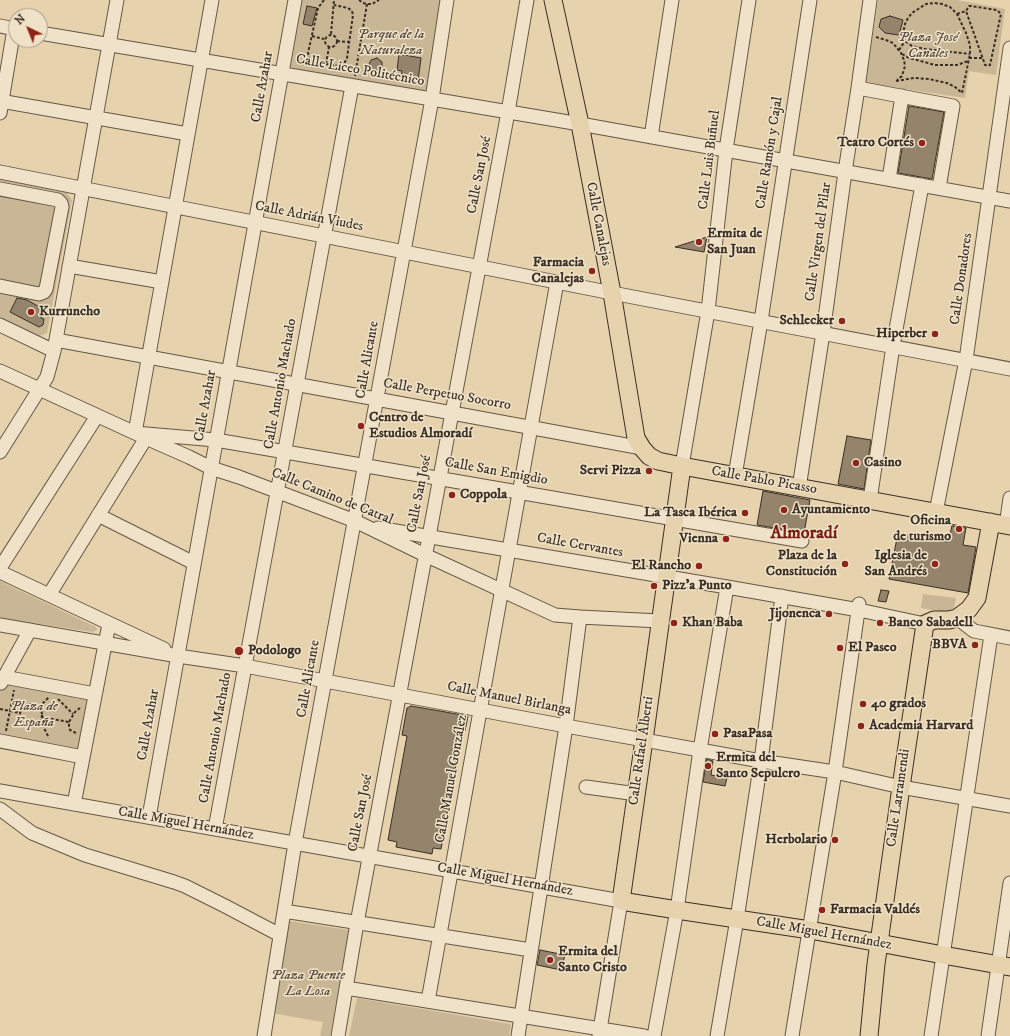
<!DOCTYPE html>
<html>
<head>
<meta charset="utf-8">
<style>
  body { margin:0 }
  #map { position:relative; width:1010px; height:1036px; overflow:hidden; background:#e6d2ac; font-family:"IM FELL DW Pica",serif }
  canvas { display:block }
  .north { position:absolute; left:8px; top:8px; width:40px; height:40px; box-sizing:border-box; background:#efe2c9; border:1px solid #a79a87; border-radius:50%; rotate:317deg; font-size:11px; font-weight:700; line-height:16px; text-align:center; color:#3a2f24 }
  .north::after { content:''; display:block; margin:auto; width:14px; height:18px; background:#8f2418; clip-path:polygon(50% 0,100% 100%,50% 72%,0 100%) }
</style>
</head>
<body>
<div id="map">
<canvas width="1010" height="1036"></canvas>
<div class="north">N</div>
</div>
<script>
const c = document.querySelector('canvas').getContext('2d');
c.lineJoin = 'round';
function fill(path, color) {
  c.fillStyle = color;
  c.fill(path, 'evenodd');
}
function shape(rows) {
  const path = new Path2D();
  for (const r of rows) {
    if (r.length === 3) {
      path.moveTo(r[0] + r[2], r[1]);
      path.arc(r[0], r[1], r[2], 0, 2 * Math.PI);
      continue;
    }
    path.moveTo(r[0], r[1]);
    for (let i = 2; i < r.length; i += 2) path.lineTo(r[i], r[i + 1]);
  }
  return path;
}
function trace(path, color, width, dash) {
  c.strokeStyle = color;
  c.lineWidth = width;
  c.lineCap = dash ? 'butt' : 'round';
  c.setLineDash(dash || []);
  c.stroke(path);
}
function drawText(font, color, halo, rows, align = 'center') {
  c.font = font + ' "IM FELL DW Pica",serif';
  c.lineWidth = 3;
  c.setLineDash([]);
  c.textBaseline = 'middle';
  c.strokeStyle = halo;
  c.fillStyle = color;
  for (const [text, x, y, turn = 0] of rows) {
    c.save();
    c.translate(x, y);
    c.rotate((+turn || 0) * Math.PI / 180);
    c.textAlign = isNaN(turn) ? turn : align;
    if (halo) c.strokeText(text, 0, 0);
    c.fillText(text, 0, 0);
    c.restore();
  }
}
fill(shape([
  [302,0,443,0,427,88,422,92,294,70,290,66],
  [878,0,957,0,1005,9,996,75,969,71,965,98,866,83],
  [0,180,67,193,72,200,47,333,37,337,0,319],
  [0,581,96,627,97,630,93,632,0,618],
  [923,594,956,598,954,608,945,612,921,608],
  [8,681,85,696,88,700,81,747,76,750,0,738,0,691,3,684],
  [289,921,349,930,330,1036,320,1036,323,1022,271,1013],
  [357,998,511,1024,509,1036,349,1036]
]), '#c9b695');
const building = shape([
  [307,6,317,8,312,26,303,24,307,6],
  [890,16,903,20,899,35,885,33,879,27,881,19,890,16],
  [399,54,421,58,418,81,401,79,402,71,397,70,399,54],
  [377,58,382,62,382,69,376,73,370,71,368,66,371,60,377,58],
  [909,106,944,112,932,179,898,173,909,106],
  [707,237,704,252,675,247,707,237],
  [17,298,27,300,45,310,41,318,44,319,43,325,39,327,10,312,17,298],
  [847,436,871,440,864,489,838,484,847,436],
  [763,491,810,500,804,533,757,525,763,491],
  [952,526,966,528,963,545,976,547,968,593,889,579,898,533,948,542,952,526],
  [881,590,889,591,886,602,878,601,881,590],
  [411,706,468,716,465,731,462,730,441,849,433,848,432,854,396,847,397,842,388,840,407,736,402,735,407,708,411,706],
  [707,759,713,761,711,775,727,778,725,786,703,782,707,759],
  [540,950,565,955,561,970,537,965,540,950]
]);
fill(building, '#93846b');
trace(building, '#3a2f24', 1);
const minor = shape([
  [212,0,135,433,216,440,802,541],
  [0,26,16,29],
  [40,33,580,124,1010,201],
  [858,88,953,106,939,188],
  [0,101,188,134],
  [0,113,14,29],
  [651,137,672,0],
  [0,172,612,293,1010,369],
  [889,179,902,96],
  [0,189,58,200,61,203,62,207,46,289,44,292,39,294,0,286],
  [69,266,162,282],
  [0,325,54,351],
  [56,340,642,448],
  [0,371,146,438,189,457,211,468,239,477,355,521,425,555,555,615,580,617,660,621],
  [0,452,47,377,54,351,117,0],
  [682,466,708,311,726,150,749,0],
  [735,476,761,321,810,0],
  [799,488,823,333,845,172,858,88,870,0],
  [870,500,893,346,922,185],
  [936,512,966,360,1010,48],
  [98,515,194,563],
  [1006,526,1010,498],
  [378,528,727,587,859,610,925,624],
  [0,568,97,416],
  [0,572,164,649],
  [49,595,146,438],
  [957,618,974,631,1010,638],
  [0,625,178,656,245,666,566,726,761,761,835,772,901,787,1010,806],
  [4,677,95,694],
  [1,683,30,630],
  [0,741,83,757],
  [586,787,637,794],
  [0,791,621,901,599,1036],
  [74,804,109,624],
  [0,809,32,833,85,855,174,882,185,886,225,906,280,935],
  [149,817,295,0],
  [215,829,352,86],
  [284,911,531,950],
  [346,988,644,1036],
  [428,1001,557,282],
  [264,1036,295,843,432,99,447,0],
  [338,1036,357,923,508,112,527,0],
  [518,1036,566,726,580,617],
  [654,1036,677,910,700,750,727,587],
  [717,1036,737,919,761,761,782,596],
  [792,1036,835,772,859,604],
  [931,1036,991,635],
  [988,1036,1010,883]
]);
const major = shape([
  [553,0,580,124,612,293,636,438,642,448,649,456,658,461,682,466,1010,526],
  [682,466,644,740,621,901,677,910,810,930,943,955,1010,967],
  [869,1036,876,964,901,787,925,624,934,620,949,620,957,618,969,609,977,598,991,522]
]);
trace(minor, '#655846', 15);
trace(major, '#3a2f24', 19);
trace(shape([
  [324,0,318,8,308,53,309,58,312,62,339,66,344,64,347,58,353,15,352,11,348,8,334,5],
  [359,0,363,3,367,4,372,4,379,0],
  [957,14,966,11,969,6,971,6,997,10,1001,14,990,65,988,66,985,65,984,62,966,11],
  [331,34,334,0],
  [331,41,6],
  [312,36,324,39],
  [876,37,886,40,893,43,901,53,904,60,905,66,902,76,897,80],
  [337,41,349,42],
  [899,50,905,41],
  [902,54,909,58,917,60,935,65,957,65,968,61],
  [969,58,982,58],
  [326,64,329,47],
  [355,76,367,4],
  [896,81,914,78,929,79,947,83,955,87,962,93,970,54,970,45,966,33,957,14,950,7,942,4,934,3,926,4,912,13,908,18,905,24,903,34,905,41,912,46,925,49,970,54],
  [58,699,73,714],
  [31,715,11],
  [39,707,49,697],
  [0,709,20,713],
  [41,717,69,722],
  [40,720,49,738],
  [6,731,14,690],
  [76,733,70,730,69,727,69,722,75,712,80,708]
]), '#3a2f24', 2, [3, 2]);
trace(minor, '#efe2c9', 13);
trace(major, '#e6d2ac', 17);
for (const [x, y, r, color] of [
  [922,143,4,"#8f2418"],
  [699,242,4,"#8f2418"],
  [592,271,4,"#8f2418"],
  [31,312,4,"#8f2418"],
  [842,321,4,"#8f2418"],
  [935,334,4,"#8f2418"],
  [361,426,4,"#8f2418"],
  [856,463,4,"#8f2418"],
  [649,471,4,"#8f2418"],
  [452,495,4,"#8f2418"],
  [784,510,4,"#8f2418"],
  [745,513,4,"#8f2418"],
  [959,529,4,"#8f2418"],
  [726,539,4,"#8f2418"],
  [845,564,4,"#8f2418"],
  [935,564,4,"#8f2418"],
  [699,566,4,"#8f2418"],
  [654,586,4,"#8f2418"],
  [829,614,4,"#8f2418"],
  [674,623,4,"#8f2418"],
  [880,623,4,"#8f2418"],
  [975,645,4,"#8f2418"],
  [840,648,4,"#8f2418"],
  [239,651,5,"#8f2418"],
  [863,704,4,"#8f2418"],
  [861,726,4,"#8f2418"],
  [715,734,4,"#8f2418"],
  [708,766,4,"#8f2418"],
  [835,840,4,"#8f2418"],
  [822,910,4,"#8f2418"],
  [550,960,4,"#8f2418"]
]) {
  const dot = new Path2D();
  dot.arc(x, y, r, 0, 2 * Math.PI);
  c.fillStyle = color;
  c.fill(dot);
  trace(dot, '#efe2c9', 1.5);
}
drawText('italic 14px', '#574a3b', '#efe2c9', [
  ["Parque de la",391,35],
  ["Naturaleza",391,51],
  ["Plaza José",928,38],
  ["Canales",928,54],
  ["Plaza de",34,707],
  ["España",34,723],
  ["Plaza Puente",308,976],
  ["La Losa",308,992]
]);
drawText('14px', '#3a2f24', '#efe2c9', [
  ["Calle Liceo Politécnico",360,71,10],
  ["Calle Azahar",263,87,-80],
  ["Calle Ramón y Cajal",770,153,-81],
  ["Calle Luis Buñuel",710,160,-83],
  ["Calle San José",480,175,-79],
  ["Calle Adrián Viudes",309,217,11],
  ["Calle Canalejas",598,224,79],
  ["Calle Virgen del Pilar",819,242,-82],
  ["Calle Donadores",962,279,-82],
  ["Calle Alicante",368,360,-80],
  ["Calle Antonio Machado",281,384,-80],
  ["Calle Perpetuo Socorro",447,395,10],
  ["Calle Azahar",206,406,-80],
  ["Calle San Emigdio",496,472,10],
  ["Calle Pablo Picasso",764,481,10],
  ["Calle San José",420,494,-79],
  ["Calle Camino de Catral",332,497,22],
  ["Calle Cervantes",580,546,10],
  ["Calle Alicante",309,679,-80],
  ["Calle Manuel Birlanga",509,699,11],
  ["Calle Azahar",149,725,-80],
  ["Calle Antonio Machado",216,738,-80],
  ["Calle Rafael Alberti",642,751,-82],
  ["Calle Manuel González",452,779,-80],
  ["Calle Larramendi",899,798,-82],
  ["Calle San José",361,813,-79],
  ["Calle Miguel Hernández",186,824,10],
  ["Calle Miguel Hernández",505,880,10],
  ["Calle Miguel Hernández",824,934,10]
]);
drawText('bold 14px', '#3a2f24', '#efe2c9', [
  ["Teatro Cortés",914,143,"right"],
  ["Ermita de",707,234],
  ["San Juan",707,250],
  ["Farmacia",584,263,"right"],
  ["Canalejas",584,279,"right"],
  ["Kurruncho",39,312],
  ["Schlecker",834,321,"right"],
  ["Hiperber",927,334,"right"],
  ["Centro de",369,418],
  ["Estudios Almoradí",369,434],
  ["Casino",864,463],
  ["Servi Pizza",641,471,"right"],
  ["Coppola",460,495],
  ["Ayuntamiento",792,510],
  ["La Tasca Ibérica",737,513,"right"],
  ["Oficina",951,521,"right"],
  ["de turismo",951,537,"right"],
  ["Vienna",718,539,"right"],
  ["Plaza de la",837,556,"right"],
  ["Constitución",837,572,"right"],
  ["Iglesia de",927,556,"right"],
  ["San Andrés",927,572,"right"],
  ["El Rancho",691,566,"right"],
  ["Pizz'a Punto",662,586],
  ["Jijonenca",821,614,"right"],
  ["Khan Baba",682,623],
  ["Banco Sabadell",888,623],
  ["BBVA",967,645,"right"],
  ["El Paseo",848,648],
  ["Podologo",248,651],
  ["40 grados",871,704],
  ["Academia Harvard",869,726],
  ["PasaPasa",723,734],
  ["Ermita del",716,758],
  ["Santo Sepulcro",716,774],
  ["Herbolario",827,840,"right"],
  ["Farmacia Valdés",830,910],
  ["Ermita del",558,952],
  ["Santo Cristo",558,968]
], 'left');
drawText('bold 18px', '#7a1f14', '#efe2c9', [
  ["Almoradí",804,534]
]);
</script>
</body>
</html>
